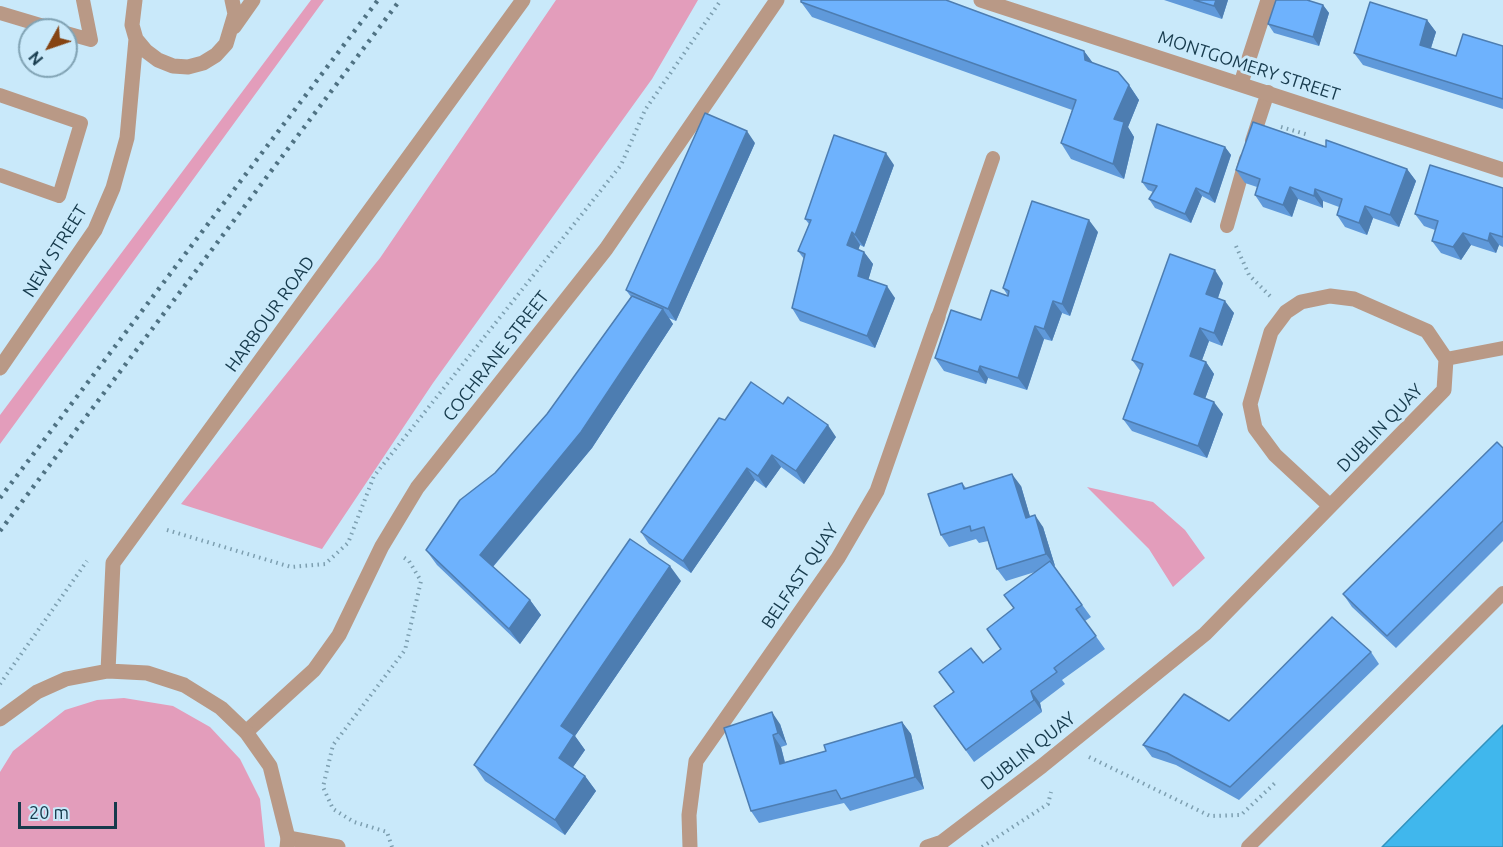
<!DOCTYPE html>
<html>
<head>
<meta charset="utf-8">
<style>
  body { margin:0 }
  #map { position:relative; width:1503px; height:847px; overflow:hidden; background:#c9e9fa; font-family:Ubuntu,sans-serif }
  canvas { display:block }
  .north { position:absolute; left:18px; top:18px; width:60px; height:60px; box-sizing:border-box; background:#c9e9fa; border:2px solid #81a3b4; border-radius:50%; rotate:230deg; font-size:16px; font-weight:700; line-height:24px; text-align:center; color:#163a4c }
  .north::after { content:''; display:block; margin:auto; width:21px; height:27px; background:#864413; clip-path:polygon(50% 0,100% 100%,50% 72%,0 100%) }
  .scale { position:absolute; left:18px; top:802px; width:99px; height:27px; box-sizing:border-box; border:3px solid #163a4c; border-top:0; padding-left:8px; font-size:18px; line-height:21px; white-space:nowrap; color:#163a4c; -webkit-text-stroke:4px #c9e9fa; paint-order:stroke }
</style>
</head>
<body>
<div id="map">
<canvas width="1503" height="847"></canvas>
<div class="north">N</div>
<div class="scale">20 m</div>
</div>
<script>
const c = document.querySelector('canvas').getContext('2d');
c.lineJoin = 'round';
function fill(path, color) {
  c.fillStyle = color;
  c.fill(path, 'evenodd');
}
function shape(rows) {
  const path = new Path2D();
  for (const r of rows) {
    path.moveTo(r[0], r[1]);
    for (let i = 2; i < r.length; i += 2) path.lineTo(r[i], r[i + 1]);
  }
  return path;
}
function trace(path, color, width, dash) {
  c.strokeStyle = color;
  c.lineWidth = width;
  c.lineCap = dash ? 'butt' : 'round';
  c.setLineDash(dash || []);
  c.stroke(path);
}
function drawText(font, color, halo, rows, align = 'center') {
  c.font = font + ' Ubuntu,sans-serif';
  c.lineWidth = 6;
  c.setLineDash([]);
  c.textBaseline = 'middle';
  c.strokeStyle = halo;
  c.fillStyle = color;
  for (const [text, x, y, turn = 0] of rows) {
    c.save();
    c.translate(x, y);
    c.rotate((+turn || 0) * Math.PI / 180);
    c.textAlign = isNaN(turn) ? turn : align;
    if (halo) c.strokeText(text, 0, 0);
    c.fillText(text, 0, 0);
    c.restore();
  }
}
fill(shape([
  [311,0,324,0,0,444,0,415],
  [556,0,698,0,652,79,433,383,322,549,181,504,380,258],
  [1087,487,1153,502,1185,530,1205,558,1173,587,1149,549],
  [124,698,173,706,210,727,240,759,260,799,265,847,0,847,0,772,13,751,65,710,97,700]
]), '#e39dbb');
const water = shape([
  [1503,725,1503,847,1382,847,1461,767,1503,725]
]);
fill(water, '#40b7ed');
trace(water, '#3392bd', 1.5);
trace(shape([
  [1281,127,1309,135],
  [1236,246,1249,275,1270,296],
  [167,530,291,567,325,564,348,543,374,476,621,165,645,110,721,0],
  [0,684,87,561],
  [1089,757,1210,816,1241,815,1275,783],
  [392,847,387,832,354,822,333,809,323,787,333,745,405,650,421,581,409,561,403,557],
  [982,847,1048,804,1051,792]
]), '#7d9fb0', 4, [1.5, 4.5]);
trace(shape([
  [0,13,57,30],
  [66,33,91,40,83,0],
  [0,95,81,123,59,196,0,175],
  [1252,141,1268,92],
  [1227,226,1246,159],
  [938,317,993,158],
  [1446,359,1503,348],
  [1248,847,1503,593]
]), '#b99986', 14);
trace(shape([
  [981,0,1503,170],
  [1241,83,1268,0],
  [246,732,314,670,339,635,382,546,417,488,606,249,777,0],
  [288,838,338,847],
  [690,847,689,815,696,761,838,558,877,491,938,317],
  [927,847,942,842,1042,766,1205,634,1444,390,1446,359,1427,331,1354,299,1330,296,1301,302,1286,312,1271,332,1250,404,1255,428,1275,455,1330,506]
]), '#b99986', 15);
trace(shape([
  [135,0,132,25,136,39,146,51,158,60,173,66,188,67,203,63,216,55,226,44,235,14,232,0],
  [234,27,253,0],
  [0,368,95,230,113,188,127,138,136,39],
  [108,671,113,563,523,0],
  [0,719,37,692,66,679,108,671,147,673,184,685,221,708,246,732,270,766,288,838,287,847]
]), '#b99986', 15);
trace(shape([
  [0,498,378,0],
  [0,531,400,0]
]), '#4f7283', 4.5, [3, 6]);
fill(shape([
  [1164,0,1228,0,1222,19],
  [801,2,1084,51,1093,63,1129,85,1139,100,1128,127,1134,137,1124,179,1071,159,1061,143,1072,110,812,17],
  [1323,5,1329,13,1319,46,1274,33,1268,24],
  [1427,20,1436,32,1431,48,1456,56,1503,46,1503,109,1363,65,1354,53],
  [755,143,676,321,669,318,673,324,592,448,493,567,530,600,541,615,520,644,437,565,426,550,547,414,631,297,626,290],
  [1225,147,1231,155,1215,203,1202,196,1191,223,1155,208,1149,199,1153,192,1148,190,1142,182],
  [1326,147,1407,169,1416,181,1399,227,1373,218,1367,235,1345,227,1337,215,1339,207,1323,201,1323,208,1298,199,1292,217,1263,207,1255,195,1257,187,1245,183,1236,170],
  [894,165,864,247,860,245,858,249,864,252,873,264,868,280,895,298,875,348,800,321,792,308,804,259,798,251,809,224,805,219],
  [1503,188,1503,247,1499,245,1496,253,1471,245,1461,260,1441,253,1432,241,1435,230,1424,226,1415,214],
  [1098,232,1070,316,1062,313,1052,341,1044,339,1027,390,988,378,986,384,944,371,935,358,981,320,1008,296,1003,288],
  [1223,283,1218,298,1234,313,1222,346,1209,341,1202,360,1206,362,1214,374,1205,399,1223,414,1207,458,1132,431,1123,419,1141,372,1132,360],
  [725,420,836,437,804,484,781,467,766,488,755,480,691,573,649,544,641,532],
  [1503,448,1503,541,1396,648,1352,607,1343,594],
  [962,483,966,488,1021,486,1030,517,1043,527,1055,566,1054,566,1091,617,1085,621,1105,649,1062,680,1065,684,1040,703,1042,712,974,762,934,706,953,692,983,663,1001,649,1014,609,1035,572,1006,581,997,569,988,541,979,543,976,539,949,547,941,535],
  [681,581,575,736,585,750,573,767,585,776,596,791,565,835,485,781,474,765],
  [1371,652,1379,664,1239,800,1176,765,1152,757,1143,745,1229,721],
  [902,722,911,734,924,789,850,811,844,803,759,823,751,811,724,728,780,724,787,745,781,747,785,762,826,751]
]), '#5f99da');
fill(shape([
  [1216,0,1228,0,1222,19,1214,6],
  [1323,5,1329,13,1319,46,1313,37],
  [1427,20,1436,32,1428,57,1420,45],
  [1084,51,1095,66,1085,60],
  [1129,85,1139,100,1128,127,1134,137,1124,179,1113,164,1114,119],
  [747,131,755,143,676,321,668,309],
  [1225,147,1231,155,1215,203,1209,194],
  [886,153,894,165,864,247,855,235],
  [1407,169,1416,181,1399,227,1390,215],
  [1290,187,1298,199,1292,217,1283,205],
  [1196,188,1202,196,1191,223,1185,214],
  [1315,189,1323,201,1323,208,1314,196],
  [1365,206,1373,218,1367,235,1359,223],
  [1089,220,1098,232,1070,316,1062,304],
  [852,232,860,245,856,257,847,245],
  [1463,233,1471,245,1461,260,1453,247],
  [1490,233,1499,245,1496,253,1488,241],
  [864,252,873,264,866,288,858,276],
  [1215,270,1223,283,1215,306,1206,294],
  [887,286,895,298,875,348,867,336],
  [1053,301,1062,313,1052,341,1044,329],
  [1225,301,1234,313,1222,346,1214,333],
  [663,309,673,324,592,448,490,570,480,555],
  [1035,326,1044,339,1027,390,1018,378],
  [1200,328,1209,341,1199,368,1190,356],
  [1206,362,1214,374,1202,407,1194,394],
  [980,366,988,378,986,384,978,372],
  [1214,402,1223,414,1207,458,1198,446],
  [828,425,836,437,804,484,796,471],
  [772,455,781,467,766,488,758,476],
  [747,468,755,480,691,573,683,561],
  [1012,474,1021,486,1034,530,1026,518],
  [1035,515,1043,527,1055,566,1046,554],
  [670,566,681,581,575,736,585,750,569,773,559,758,561,726],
  [530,600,541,615,520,644,509,629],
  [1031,691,1040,703,1042,712,1034,700],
  [772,712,780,724,787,745,778,733],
  [902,722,911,734,924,789,915,777],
  [773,735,781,747,788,776,780,764],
  [585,776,596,791,565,835,555,820]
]), '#4d7db1');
const building = shape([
  [801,0,946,0,1084,51,1085,60,1118,72,1129,85,1114,119,1124,122,1113,164,1061,143,1076,100,801,2,801,0],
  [1194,0,1216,0,1214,6,1194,0],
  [1276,0,1307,0,1323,5,1313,37,1268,24,1276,0],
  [1370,2,1427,20,1420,45,1456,56,1463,34,1503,46,1503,99,1354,53,1370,2],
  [705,113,747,131,668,309,626,290,705,113],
  [1253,122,1326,147,1326,140,1407,169,1390,215,1365,206,1359,223,1337,215,1342,199,1315,189,1314,196,1290,187,1283,205,1255,195,1260,179,1236,170,1253,122],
  [1157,124,1225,147,1209,194,1196,188,1185,214,1149,199,1157,186,1142,182,1157,124],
  [834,135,886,153,855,235,852,232,847,245,864,252,858,276,887,286,867,336,792,308,805,254,798,251,811,220,805,219,834,135],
  [1430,165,1503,188,1503,237,1490,233,1488,241,1463,233,1453,247,1432,241,1438,221,1415,214,1430,165],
  [1032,201,1089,220,1062,304,1053,301,1044,329,1035,326,1018,378,980,366,978,372,935,358,951,310,981,320,991,290,1008,296,1009,291,1003,288,1032,201],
  [1170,254,1215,270,1206,294,1225,301,1214,333,1200,328,1190,356,1206,362,1194,394,1214,402,1198,446,1123,419,1143,364,1132,360,1170,254],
  [632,296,663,309,581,432,480,555,530,600,509,629,426,550,460,500,495,473,547,414,632,296],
  [751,382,783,404,788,397,828,425,796,471,772,455,758,476,747,468,683,561,641,532,719,418,725,420,751,382],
  [1497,442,1503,448,1503,521,1387,636,1343,594,1497,442],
  [1012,474,1026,518,1035,515,1046,554,997,569,984,527,971,531,970,526,941,535,928,494,962,483,964,489,1012,474],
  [630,539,670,566,561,726,574,735,559,758,585,776,555,820,474,765,630,539],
  [1050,561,1082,605,1076,609,1096,636,1054,668,1057,672,1031,691,1034,700,966,750,934,706,954,692,939,672,971,648,983,663,1001,649,987,629,1014,608,1004,595,1050,561],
  [1332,617,1371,652,1230,787,1167,753,1143,745,1184,694,1229,721,1332,617],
  [772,712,778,733,773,735,780,764,826,751,824,745,902,722,915,777,841,799,836,790,751,811,724,728,772,712]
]);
fill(building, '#6eb2fd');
trace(building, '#4d7db1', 1.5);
drawText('18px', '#163a4c', '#c9e9fa', [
  ["MONTGOMERY STREET",1249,66,18],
  ["NEW STREET",55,251,-58],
  ["HARBOUR ROAD",270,314,-54],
  ["COCHRANE STREET",496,356,-52],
  ["DUBLIN QUAY",1380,428,-46],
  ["BELFAST QUAY",800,576,-56],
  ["DUBLIN QUAY",1028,751,-38]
]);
</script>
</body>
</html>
